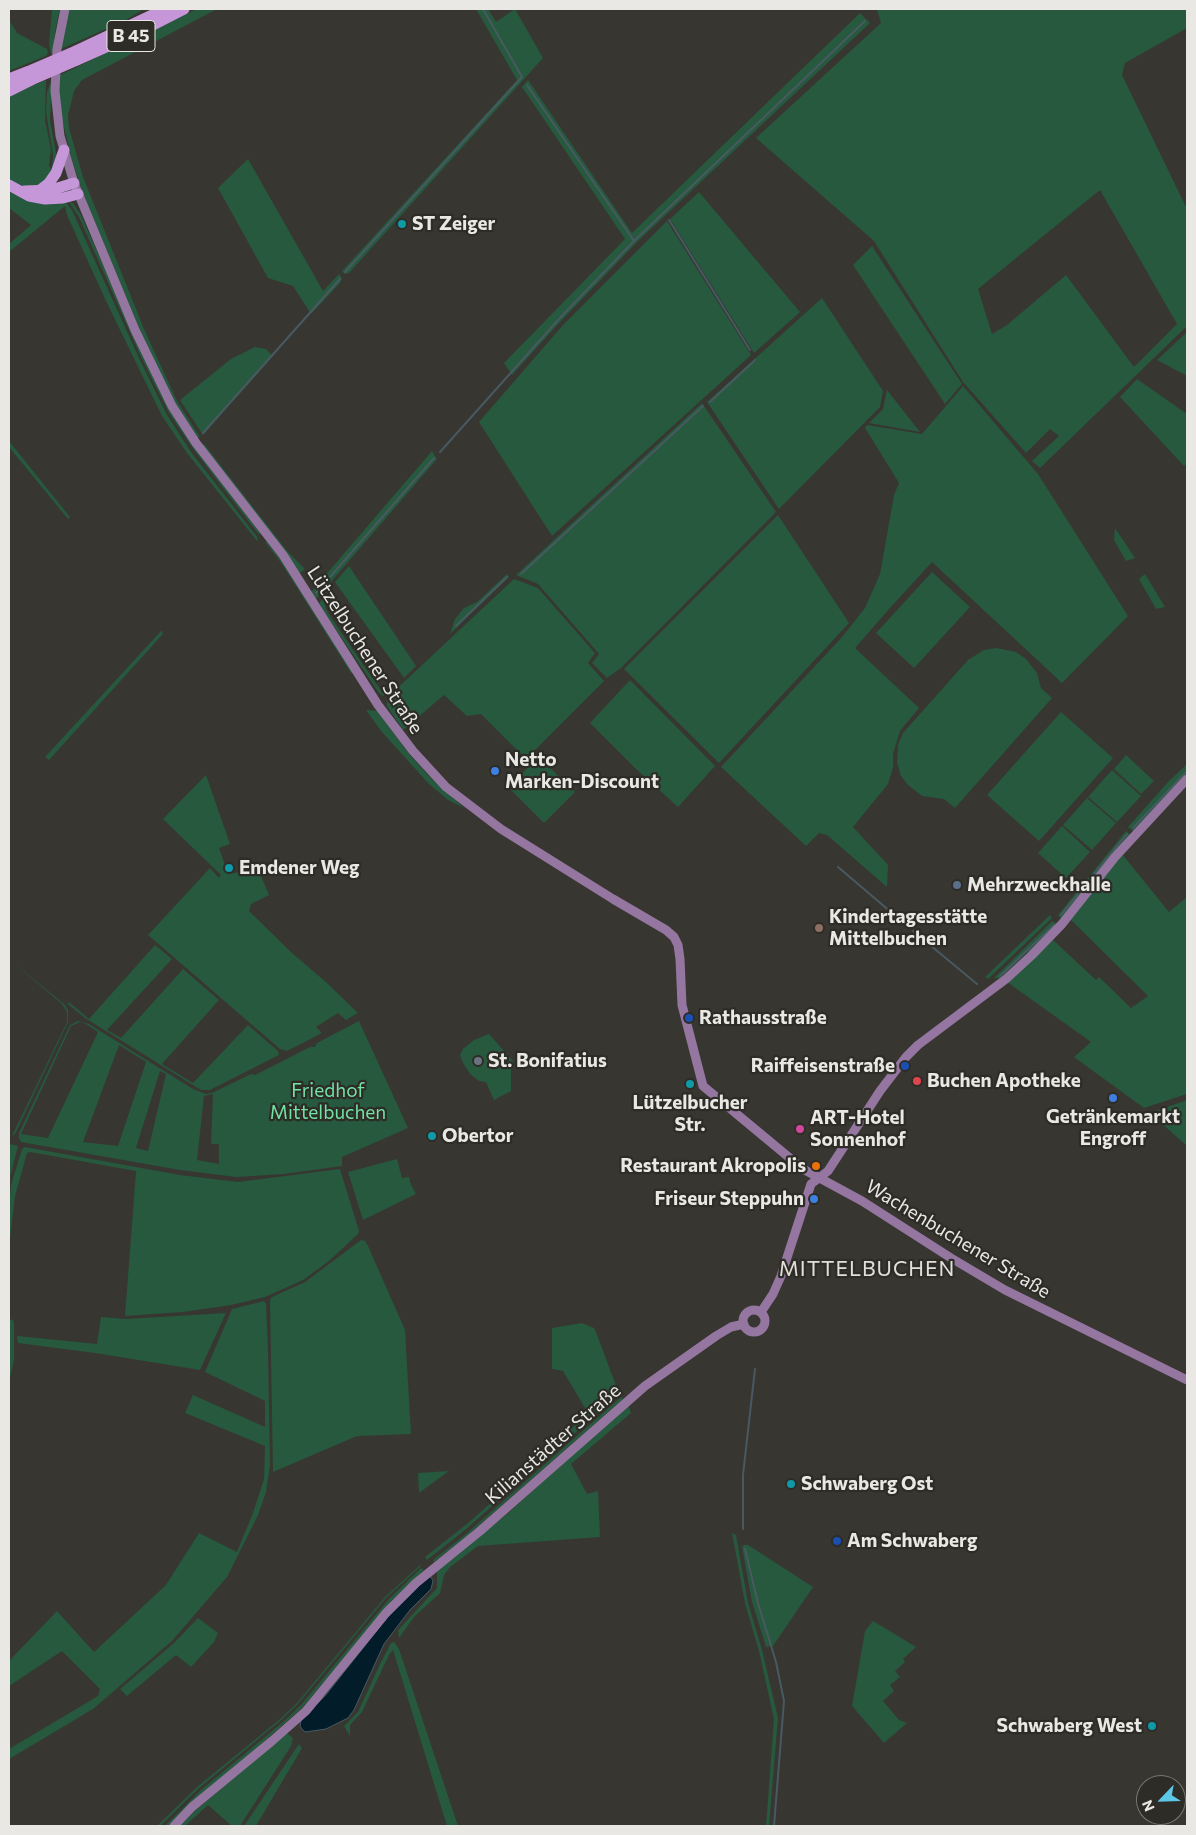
<!DOCTYPE html>
<html>
<head>
<meta charset="utf-8">
<style>
  body { margin:0 }
  #map { position:relative; width:1196px; height:1835px; overflow:hidden; background:#383631; font-family:Commissioner,sans-serif }
  canvas { display:block }
  .frame { position:absolute; inset:0; border:10px solid #e9e8e5; pointer-events:none }
  .north { position:absolute; left:1136px; top:1775px; width:50px; height:50px; box-sizing:border-box; background:#2d2c27; border:1px solid #787773; border-radius:50%; rotate:246deg; font-size:14px; font-weight:700; line-height:20px; text-align:center; color:#e9e8e5 }
  .north::after { content:''; display:block; margin:auto; width:18px; height:22px; background:#5cc7e7; clip-path:polygon(50% 0,100% 100%,50% 72%,0 100%) }
</style>
</head>
<body>
<div id="map">
<canvas width="1196" height="1835"></canvas>
<div class="frame"></div>
<div class="north">N</div>
</div>
<script>
const c = document.querySelector('canvas').getContext('2d');
c.lineJoin = 'round';
function fill(path, color) {
  c.fillStyle = color;
  c.fill(path, 'evenodd');
}
function shape(rows) {
  const path = new Path2D();
  for (const r of rows) {
    if (r.length === 3) {
      path.moveTo(r[0] + r[2], r[1]);
      path.arc(r[0], r[1], r[2], 0, 2 * Math.PI);
      continue;
    }
    path.moveTo(r[0], r[1]);
    for (let i = 2; i < r.length; i += 2) path.lineTo(r[i], r[i + 1]);
  }
  return path;
}
function trace(path, color, width, dash) {
  c.strokeStyle = color;
  c.lineWidth = width;
  c.lineCap = dash ? 'butt' : 'round';
  c.setLineDash(dash || []);
  c.stroke(path);
}
function drawText(font, color, halo, rows, align = 'center') {
  c.font = font + ' Commissioner,sans-serif';
  c.lineWidth = 4.5;
  c.setLineDash([]);
  c.textBaseline = 'middle';
  c.strokeStyle = halo;
  c.fillStyle = color;
  for (const [text, x, y, turn = 0] of rows) {
    c.save();
    c.translate(x, y);
    c.rotate((+turn || 0) * Math.PI / 180);
    c.textAlign = isNaN(turn) ? turn : align;
    if (halo) c.strokeText(text, 0, 0);
    c.fillText(text, 0, 0);
    c.restore();
  }
}
fill(shape([
  [52,9,60,9,55,32,53,53,51,54,49,44],
  [68,9,144,9,126,20,61,49],
  [197,9,217,9,82,80,74,91,68,115,69,128,83,177,144,329,177,401,200,437,196,438,175,404,139,328,83,193,72,160,59,107,58,76],
  [476,9,488,9,496,22,515,9,543,58,349,273,345,274,342,271,517,80],
  [877,9,1187,9,1187,28,1125,63,1122,75,1187,209,1187,326,1040,468,1032,461,1059,436,1050,429,1026,453,963,382,874,241,756,138,881,23],
  [1100,190,1177,324,1134,367,1066,275,1007,325,992,334,978,289],
  [860,13,870,23,638,241,560,322,512,375,504,363,625,239,522,87,528,80,632,233],
  [9,20,17,33,47,49,48,53,46,56,9,71],
  [52,79,50,120,57,158,52,168,53,155,46,112,47,92],
  [46,80,45,120,51,150,49,165,53,174,38,185,22,186,9,180,9,95],
  [248,159,323,291,339,274,342,278,340,283,311,314,293,286,268,278,218,188],
  [9,192,28,199,65,201,72,210,139,358,167,415,191,452,258,538,257,541,187,453,162,416,105,299,67,215,65,206,9,252,9,244,31,225,9,208],
  [699,192,800,312,754,353,670,219],
  [69,202,73,203,81,215,143,356,196,449,260,533,259,535,194,450,169,413,141,357,79,217],
  [667,221,751,355,552,536,479,422,563,325],
  [872,246,962,384,945,404,853,265],
  [822,298,883,391,880,407,779,509,707,402],
  [1187,332,1187,376,1157,360],
  [255,347,266,349,273,356,203,435,180,400,231,359],
  [1137,379,1187,414,1187,463,1184,466,1120,397],
  [963,386,1038,474,1128,616,1062,683,932,562,890,608,855,648,919,708,900,731,893,754,893,768,888,784,853,827,888,865,887,887,827,835,819,833,806,846,721,767,842,637,865,608,880,574,894,495,899,483,865,428,867,425,922,434],
  [887,390,920,432,869,423,883,409],
  [702,403,776,512,621,668,607,678,592,663,599,654,538,584,516,575],
  [9,441,70,517,68,519,9,447],
  [204,444,288,552,305,569,299,574,202,446],
  [432,451,437,459,316,599,311,592],
  [778,515,849,623,719,763,624,669],
  [1115,528,1135,558,1126,561,1114,540],
  [265,542,267,542,283,563,353,673,351,673,282,564],
  [349,566,416,666,404,678,335,582],
  [932,572,970,607,914,668,876,633],
  [507,574,509,577,450,634,455,619,464,608,477,602],
  [1145,574,1165,607,1156,609,1139,579],
  [514,579,538,588,595,653,588,663,604,681,526,759,481,714,467,716,444,695,403,730,387,706,387,701,390,695],
  [323,597,326,609,332,619,382,692,386,695,383,696,379,693,345,643,319,604],
  [162,630,163,634,49,760,45,757],
  [996,648,1016,652,1026,659,1037,673,1041,688,1052,698,955,808,944,799,922,796,908,785,901,776,897,763,898,744,903,733,968,660,984,650],
  [630,680,715,766,678,807,635,768,590,723],
  [366,710,377,711,409,754,428,775,464,808,448,800,429,784,381,731],
  [1061,712,1113,758,1039,841,987,795],
  [1126,755,1154,781,1141,794,1114,769],
  [538,756,575,792,544,823,509,788],
  [1187,764,1187,775,1133,831,1128,827,1168,782],
  [1112,770,1141,796,1117,822,1088,797],
  [206,775,230,844,219,848,228,874,258,869,269,895,251,904,249,911,292,953,327,983,358,1013,346,1020,338,1013,316,1027,322,1033,287,1051,280,1049,148,935,210,868,219,878,221,875,163,819],
  [1087,798,1116,823,1092,850,1063,825],
  [1062,826,1090,852,1066,878,1038,853],
  [1126,831,1131,835,1062,920,1058,915],
  [1122,854,1169,912,1187,897,1187,1094,1144,1108,1074,1057,1091,1042,1007,982,1052,939,1096,980,1099,977,1131,1008,1148,996,1070,919],
  [1050,915,1052,918,988,979,985,977],
  [1052,921,1058,924,1000,978,994,978],
  [155,945,172,959,107,1030,121,1038,183,969,219,1000,162,1064,193,1083,248,1025,278,1051,279,1055,210,1090,201,1090,85,1018,68,1004,69,1002,89,1019],
  [9,959,64,1004,68,1010,68,1022,15,1134,12,1136,67,1022,67,1012,62,1004],
  [78,1021,89,1024,193,1089,206,1094,212,1093,251,1074,255,1075,310,1047,315,1047,317,1043,359,1021,408,1128,342,1157,342,1166,284,1174,236,1177,180,1170,21,1142,19,1138,19,1133,70,1025],
  [80,1022,86,1024,98,1032,48,1138,21,1134,71,1026],
  [119,1045,146,1062,118,1146,83,1142],
  [160,1071,166,1074,148,1151,136,1148],
  [213,1094,211,1144,219,1144,219,1164,197,1160,204,1096],
  [489,1034,513,1061,511,1071,511,1091,494,1100,486,1082,479,1081,470,1074,462,1061,460,1055,463,1049,474,1040],
  [1187,1100,1187,1146,1150,1113],
  [9,1144,18,1146,9,1181,10,1149],
  [25,1147,180,1175,238,1182,340,1169,359,1231,358,1234,329,1261,303,1280,265,1297,231,1305,183,1312,125,1316,136,1171,30,1152,27,1153,15,1196,9,1246,9,1210,11,1185,22,1149],
  [397,1159,402,1178,409,1177,411,1185,416,1194,363,1220,348,1172],
  [361,1240,365,1241,368,1246,405,1330,411,1434,357,1436,273,1472,270,1300,272,1297,305,1282],
  [264,1301,266,1304,268,1350,270,1465,266,1492,258,1515,227,1577,172,1641,93,1709,9,1759,9,1749,98,1696,100,1689,62,1651,9,1686,9,1661,57,1611,94,1652,166,1585,199,1533,237,1552,253,1513,264,1479,265,1446,185,1413,193,1395,265,1427,265,1401,205,1372,232,1309],
  [226,1313,200,1370,95,1353,18,1343,17,1336,97,1344,101,1317,126,1319],
  [12,1319,14,1322,14,1360,9,1382,9,1321],
  [582,1323,594,1328,596,1332,618,1391,618,1395,465,1530,427,1560,425,1557,468,1523,508,1488,588,1413,563,1371,552,1369,552,1328],
  [621,1397,623,1399,468,1535,434,1562,433,1560,466,1534],
  [628,1404,631,1413,571,1464,587,1494,598,1491,600,1537,478,1546,450,1567,444,1575,440,1593,414,1617,399,1638,398,1631,400,1628,437,1588,437,1569,506,1515],
  [449,1471,419,1493,418,1473],
  [732,1533,736,1535,748,1603,762,1650,778,1718,769,1826,766,1826,774,1719,759,1651,745,1603],
  [744,1545,748,1545,813,1587,773,1646,766,1647,752,1602,742,1547],
  [420,1565,421,1566,386,1598,297,1705,280,1721,198,1789,160,1826,157,1826,197,1787,279,1720,296,1704,385,1597],
  [421,1568,424,1570,391,1601,303,1707,169,1826,165,1826,201,1790,283,1722,301,1705,389,1599],
  [198,1618,218,1633,214,1642,191,1667,176,1655,127,1696,120,1689,174,1643],
  [873,1621,916,1647,903,1659,905,1662,895,1671,900,1677,890,1685,894,1691,883,1701,899,1720,907,1723,884,1743,852,1706,865,1631],
  [394,1642,399,1649,458,1826,447,1826,393,1650,389,1655,362,1712,350,1725,350,1736,344,1726,358,1712,380,1664,391,1643],
  [287,1733,293,1738,291,1746,240,1826,232,1826,208,1805,185,1826,180,1826,197,1809],
  [299,1744,302,1748,256,1826,244,1826]
]), '#26593d');
const water = shape([
  [428,1577,431,1577,433,1581,431,1589,410,1610,384,1644,354,1710,348,1718,326,1729,305,1732,302,1729,300,1726,301,1720,325,1696,390,1614,428,1577]
]);
fill(water, '#031c2a');
trace(water, '#485962', 1);
trace(shape([
  [527,85,634,241],
  [669,220,750,350],
  [345,272,522,77,483,9],
  [710,402,755,360],
  [203,433,340,279],
  [440,452,558,320,634,241,865,21],
  [521,574,703,406],
  [316,593,434,458],
  [456,626,507,577],
  [1133,828,1187,771],
  [838,867,905,924],
  [1061,915,1127,834],
  [913,931,977,984],
  [1000,976,1054,925],
  [743,1529,743,1475,755,1369],
  [745,1549,758,1603,776,1662,784,1701,774,1826]
]), '#485962', 2);
trace(shape([
  [65,9,57,49,55,91,60,136,74,183,135,330,172,406,196,443,283,555,378,705,413,751,446,787,501,829,613,899,666,930,674,937,678,945,680,959,682,1005,703,1086,803,1169,862,1201,951,1258,1005,1290,1187,1380],
  [754,1321,11],
  [761,1312,773,1294,781,1276,811,1184,828,1171,880,1091,906,1057,918,1045,1006,979,1031,956,1062,924,1115,857,1187,779],
  [174,1826,192,1807,272,1741,306,1711,386,1613,416,1583,480,1531,645,1386,716,1336,731,1327,744,1324]
]), '#9476a1', 9);
trace(shape([
  [76,51,165,9],
  [77,60,131,36,184,9],
  [9,79,27,72],
  [9,91,31,80],
  [9,185,29,196,45,199,63,198,78,194],
  [40,190,49,183,56,173,64,150],
  [24,191,51,190,74,183]
]), '#c597d8', 11);
trace(shape([
  [27,72,76,51],
  [31,80,77,60]
]), '#c597d8', 11);
for (const [x, y, r, color] of [
  [402,224,5,"#0f9aa8"],
  [495,771,5,"#3f7fe0"],
  [229,868,5,"#0f9aa8"],
  [957,885,5,"#5c6f8a"],
  [819,928,5,"#8d6e63"],
  [689,1018,5,"#1a4fb4"],
  [478,1061,5,"#6b7280"],
  [905,1066,5,"#1a4fb4"],
  [917,1081,5,"#e0444e"],
  [690,1084,5,"#0f9aa8"],
  [1113,1098,5,"#3f7fe0"],
  [800,1129,5,"#d1479c"],
  [432,1136,5,"#0f9aa8"],
  [816,1166,5,"#e8710a"],
  [814,1199,5,"#3f7fe0"],
  [791,1484,5,"#0f9aa8"],
  [837,1541,5,"#1a4fb4"],
  [1152,1726,5,"#0f9aa8"]
]) {
  const dot = new Path2D();
  dot.arc(x, y, r, 0, 2 * Math.PI);
  c.fillStyle = color;
  c.fill(dot);
  trace(dot, '#2d2c27', 2);
}
for (const [x, y, w] of [
  [131,36,48]
]) {
  const box = new Path2D();
  box.roundRect(x - w / 2, y - 15.5, w, 31, 4);
  c.fillStyle = '#2d2c27';
  c.fill(box);
  trace(box, '#e9e8e5', 1);
}
drawText('bold 18px', '#e9e8e5', null, [
  ["B 45",131,36]
]);
drawText('bold 19px', '#e9e8e5', '#2d2c27', [
  ["ST Zeiger",412,224],
  ["Netto",505,760],
  ["Marken-Discount",505,782],
  ["Emdener Weg",239,868],
  ["Mehrzweckhalle",967,885],
  ["Kindertagesstätte",829,917],
  ["Mittelbuchen",829,939],
  ["Rathausstraße",699,1018],
  ["St. Bonifatius",488,1061],
  ["Raiffeisenstraße",895,1066,"right"],
  ["Buchen Apotheke",927,1081],
  ["Lützelbucher",690,1103,"center"],
  ["Str.",690,1125,"center"],
  ["Getränkemarkt",1113,1117,"center"],
  ["Engroff",1113,1139,"center"],
  ["ART-Hotel",810,1118],
  ["Sonnenhof",810,1140],
  ["Obertor",442,1136],
  ["Restaurant Akropolis",806,1166,"right"],
  ["Friseur Steppuhn",804,1199,"right"],
  ["Schwaberg Ost",801,1484],
  ["Am Schwaberg",847,1541],
  ["Schwaberg West",1142,1726,"right"]
], 'left');
drawText('19px', '#e9e8e5', '#2d2c27', [
  ["Lützelbuchener Straße",365,650,57],
  ["Wachenbuchener Straße",958,1239,31],
  ["Kilianstädter Straße",553,1444,-41]
]);
drawText('19px', '#72e1a4', '#2d2c27', [
  ["Friedhof",328,1091],
  ["Mittelbuchen",328,1113]
]);
c.letterSpacing = '1px';
drawText('21px', '#e1dfd8', '#2d2c27', [
  ["MITTELBUCHEN",867,1269]
]);
c.letterSpacing = '0px';
</script>
</body>
</html>
